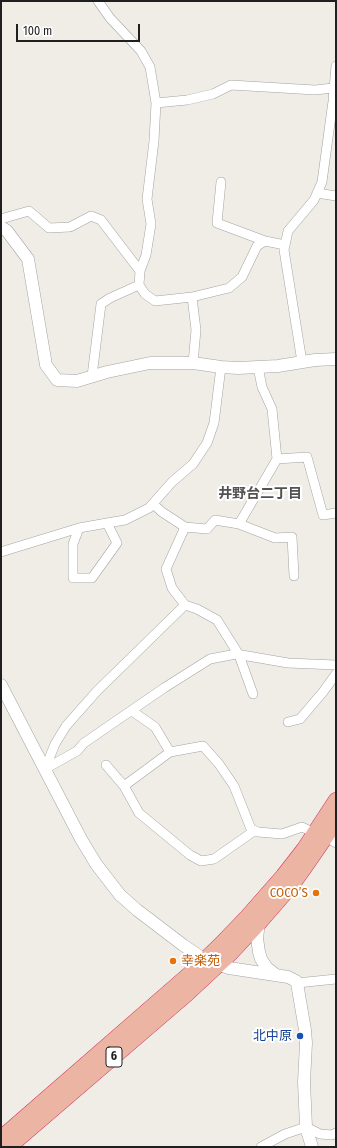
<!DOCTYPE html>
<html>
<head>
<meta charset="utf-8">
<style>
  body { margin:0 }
  #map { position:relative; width:337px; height:1148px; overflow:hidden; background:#efede6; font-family:"Fira Sans Condensed",sans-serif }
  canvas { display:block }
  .frame { position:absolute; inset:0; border:2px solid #1f1f1f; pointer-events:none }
  .scale { position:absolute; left:16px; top:24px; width:124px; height:18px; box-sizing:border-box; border:2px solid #1f1f1f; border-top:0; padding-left:5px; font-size:12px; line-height:14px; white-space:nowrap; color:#1f1f1f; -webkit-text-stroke:3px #fff; paint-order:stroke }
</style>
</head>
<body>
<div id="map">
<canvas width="337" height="1148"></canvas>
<div class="frame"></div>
<div class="scale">100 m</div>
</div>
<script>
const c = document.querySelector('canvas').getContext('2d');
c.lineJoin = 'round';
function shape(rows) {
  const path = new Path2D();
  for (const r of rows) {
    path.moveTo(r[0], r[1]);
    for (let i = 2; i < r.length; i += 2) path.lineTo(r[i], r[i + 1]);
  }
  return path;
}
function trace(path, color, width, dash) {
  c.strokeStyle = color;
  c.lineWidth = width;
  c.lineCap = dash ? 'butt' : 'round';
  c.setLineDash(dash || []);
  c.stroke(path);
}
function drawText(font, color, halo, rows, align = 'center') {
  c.font = font + ' "Fira Sans Condensed","Noto Sans JP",sans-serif';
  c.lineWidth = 4;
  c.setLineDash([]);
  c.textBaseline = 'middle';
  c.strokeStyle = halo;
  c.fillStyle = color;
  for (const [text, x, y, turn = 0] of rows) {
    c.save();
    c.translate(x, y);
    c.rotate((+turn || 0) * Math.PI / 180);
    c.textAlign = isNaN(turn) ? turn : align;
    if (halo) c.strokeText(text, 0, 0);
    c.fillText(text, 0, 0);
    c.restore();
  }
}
const minor = shape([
  [98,1,110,18,141,51,150,67,156,103,154,141,147,199,151,224,146,255,140,271,139,285,145,294,155,301,192,297,196,330,193,363],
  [156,103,187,100,213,94,231,85,315,90,333,88],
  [221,182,217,223,265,241],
  [317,193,336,196],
  [1,219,29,211,49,228,70,227,91,216,101,220,140,271],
  [192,297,229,288,242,277,257,246,265,241,285,245],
  [302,362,284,250,288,231,314,200,322,182,333,101,336,66],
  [258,367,262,387,272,409,277,459],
  [92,376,101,304,110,298,139,285],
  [153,504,162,512,185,527],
  [107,523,117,543,92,578,73,578,73,544,79,528,107,523,125,520,149,508,172,482,193,464,207,443,214,423,221,367],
  [239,524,275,538,292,537,294,576],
  [1,552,79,528],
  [185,605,197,609,217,620,239,655,253,694],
  [132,711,155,727,170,752,203,746,219,764,234,786,251,829,258,832,282,834,302,827,315,833],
  [288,722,300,719,323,692,336,674],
  [170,752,124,786,139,813,190,855,201,861,214,859,254,831],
  [106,765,124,786],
  [45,769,55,744,66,726,97,691,185,605,172,588,166,569,185,527,207,529,215,520,239,524,277,459,307,457,323,515,336,513],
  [45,769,77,751,84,743,164,688,210,659,236,654,288,663,336,665],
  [326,837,336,843],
  [297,983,336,979],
  [261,1147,285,1134,306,1127,320,1134,332,1135,336,1133]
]);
const tertiary = shape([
  [1,227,7,231,28,259,46,365,57,380,77,381,107,372,150,363,193,363,221,367,238,368,278,366,315,360,336,359],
  [1,685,81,839,96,864,120,895,137,910,183,945,205,960,229,968,288,977,296,981,297,983,305,1030,306,1043,304,1082,306,1127,312,1147],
  [259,923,257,938,259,952,261,959,267,968,276,975]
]);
const trunk = shape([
  [1,1138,194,970,220,945,247,917,283,876,304,849,336,800],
  [9,1147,187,994,229,955,259,923,292,885,305,867,336,822]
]);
trace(minor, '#a3a3a3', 10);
trace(tertiary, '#a3a3a3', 13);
trace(trunk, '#d03161', 16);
trace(minor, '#fff', 9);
trace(tertiary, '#fff', 12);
trace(trunk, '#ecb4a2', 15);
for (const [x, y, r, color] of [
  [316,893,4,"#e8710a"],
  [173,961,4,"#e8710a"],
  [300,1036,4,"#1a4fb4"]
]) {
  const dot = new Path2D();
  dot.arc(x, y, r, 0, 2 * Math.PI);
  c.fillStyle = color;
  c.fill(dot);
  trace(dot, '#fff', 1.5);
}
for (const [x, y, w] of [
  [114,1057,16]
]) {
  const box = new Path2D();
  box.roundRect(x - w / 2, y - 10, w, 20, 3);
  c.fillStyle = '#fff';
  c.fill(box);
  trace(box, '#1f1f1f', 1);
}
drawText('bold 12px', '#1f1f1f', null, [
  ["6",114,1057]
]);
drawText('13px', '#c56008', '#fff', [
  ["COCO’S",308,893],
  ["幸楽苑",181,961,"left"]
], 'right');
drawText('13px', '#164399', '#fff', [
  ["北中原",292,1036]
], 'right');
drawText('bold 14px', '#525252', '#fff', [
  ["井野台二丁目",260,494]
]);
</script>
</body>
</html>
